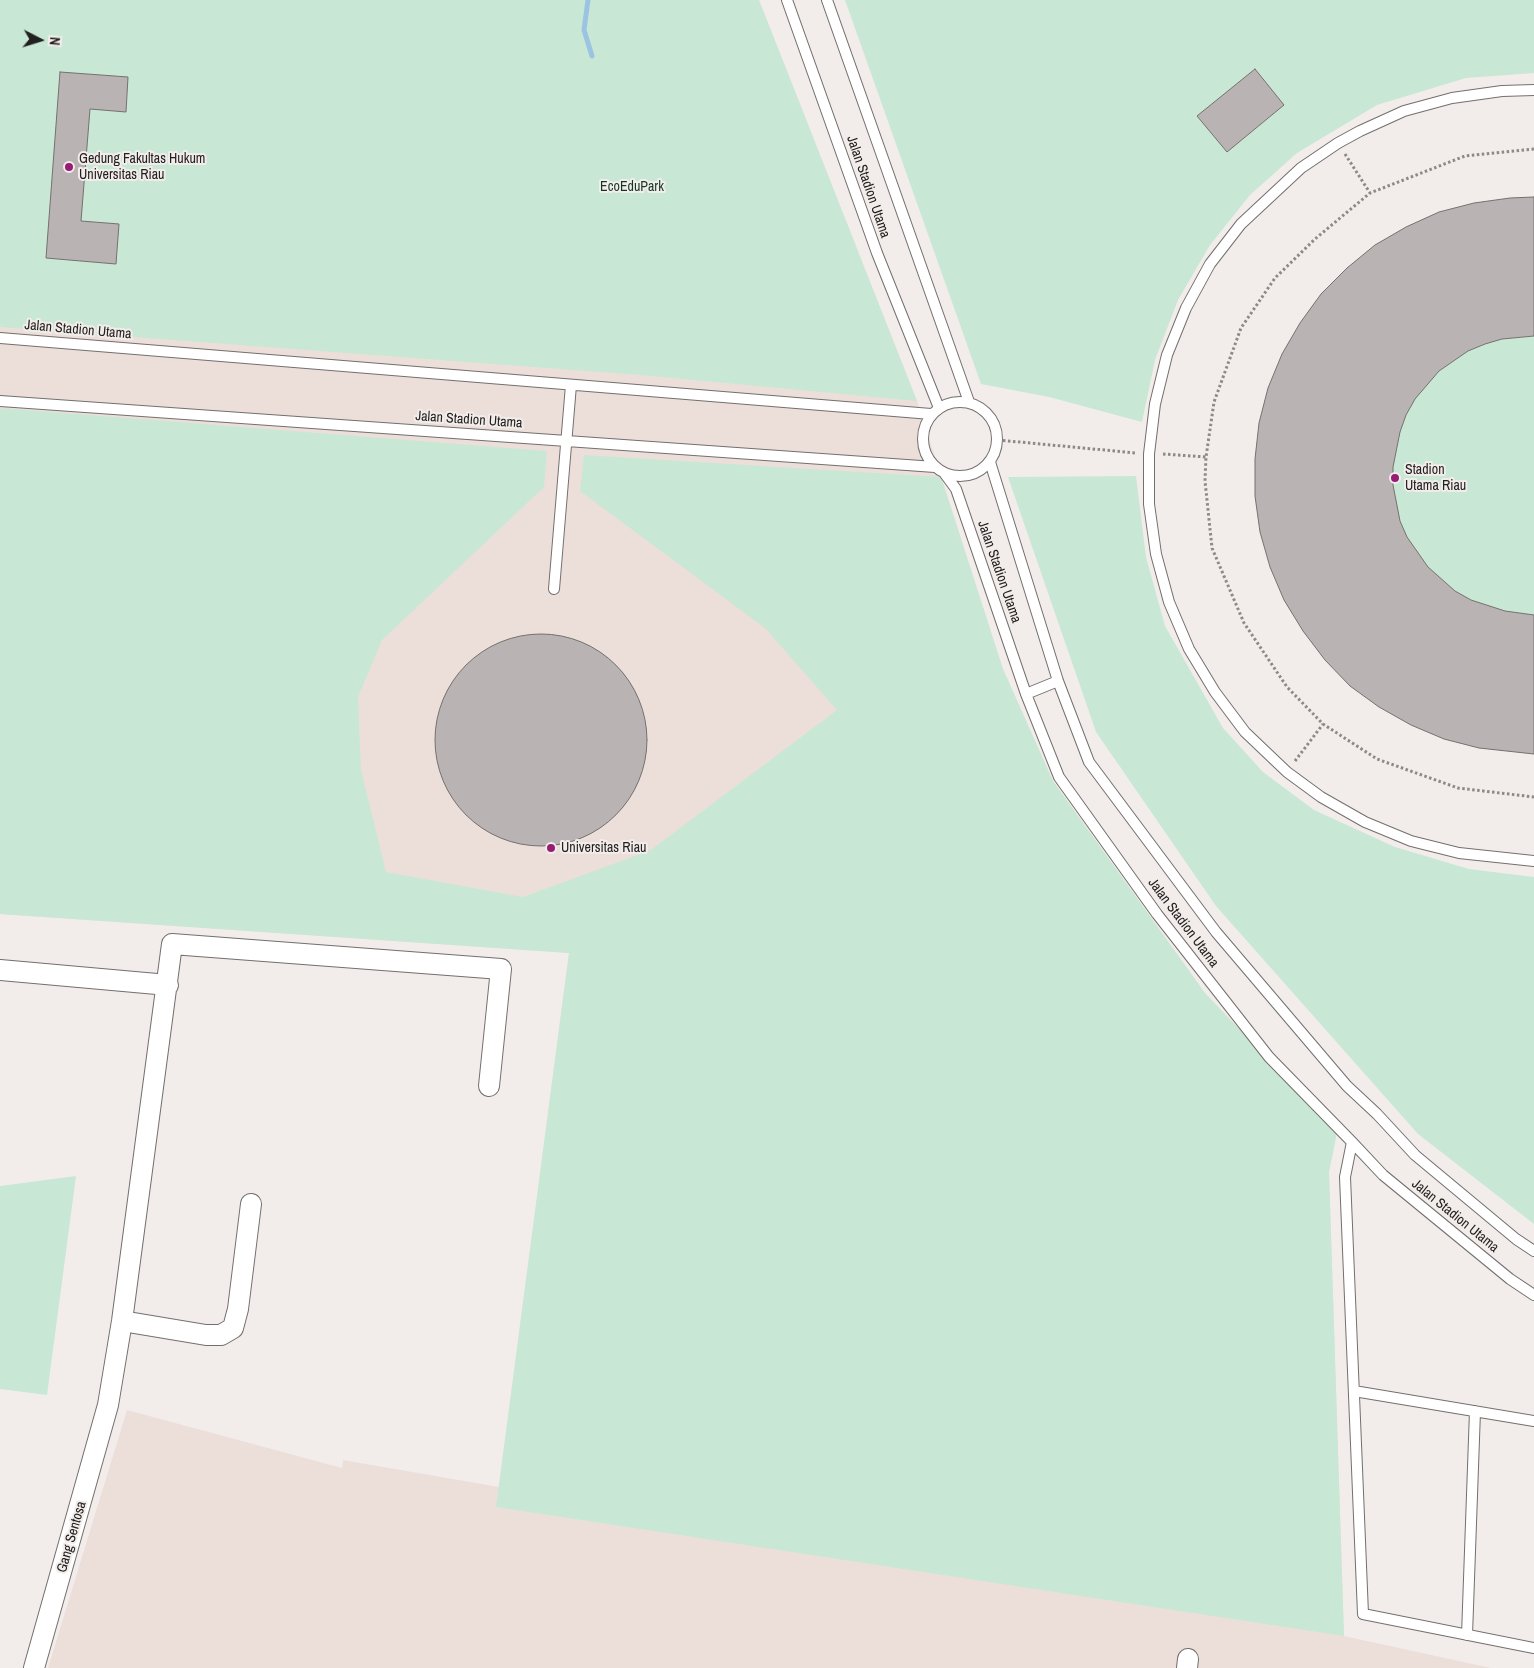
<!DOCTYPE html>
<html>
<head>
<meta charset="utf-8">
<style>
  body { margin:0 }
  #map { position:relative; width:1534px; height:1668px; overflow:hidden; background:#f2edeb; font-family:"Archivo Narrow",sans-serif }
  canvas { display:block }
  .north { position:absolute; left:15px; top:15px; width:50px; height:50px; -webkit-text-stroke:4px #f2edeb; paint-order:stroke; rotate:95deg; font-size:14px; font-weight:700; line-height:20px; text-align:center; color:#232120 }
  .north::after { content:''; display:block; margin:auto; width:18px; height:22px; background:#232120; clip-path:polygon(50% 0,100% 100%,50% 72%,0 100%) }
</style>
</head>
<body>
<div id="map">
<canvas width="1534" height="1668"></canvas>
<div class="north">N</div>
</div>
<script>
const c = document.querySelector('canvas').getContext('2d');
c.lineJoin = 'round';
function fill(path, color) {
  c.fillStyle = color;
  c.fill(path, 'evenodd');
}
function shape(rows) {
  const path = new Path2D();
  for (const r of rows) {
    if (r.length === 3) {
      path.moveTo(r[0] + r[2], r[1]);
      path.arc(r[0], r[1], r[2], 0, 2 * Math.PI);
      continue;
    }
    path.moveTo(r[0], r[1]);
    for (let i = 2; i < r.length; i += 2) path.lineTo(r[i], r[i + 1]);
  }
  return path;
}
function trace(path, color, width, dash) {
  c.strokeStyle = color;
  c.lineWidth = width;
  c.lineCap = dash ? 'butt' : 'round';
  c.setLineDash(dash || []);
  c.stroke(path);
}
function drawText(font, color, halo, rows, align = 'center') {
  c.font = font + ' "Archivo Narrow",sans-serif';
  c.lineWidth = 4;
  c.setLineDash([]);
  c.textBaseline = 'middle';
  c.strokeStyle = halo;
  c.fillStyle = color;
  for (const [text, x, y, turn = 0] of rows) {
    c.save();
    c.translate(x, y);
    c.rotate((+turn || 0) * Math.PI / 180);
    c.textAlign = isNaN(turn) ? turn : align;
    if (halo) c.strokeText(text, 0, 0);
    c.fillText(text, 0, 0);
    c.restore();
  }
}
fill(shape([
  [0,0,759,0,917,401,1003,669,1053,781,1205,993,1337,1132,1329,1172,1344,1636,1491,1668,48,1668,127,1410,342,1468,343,1460,499,1487,569,953,0,914]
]), '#ecdfda');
fill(shape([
  [0,0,759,0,917,401,640,375,0,327],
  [845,0,1534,0,1534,73,1466,78,1377,105,1297,153,1250,195,1210,245,1178,300,1155,360,1142,422,1049,397,981,384],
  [1534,197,1534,754,1479,748,1444,739,1411,725,1379,707,1350,686,1325,660,1303,631,1284,600,1255,496,1255,459,1259,423,1268,388,1282,354,1300,323,1321,294,1347,268,1375,245,1406,227,1439,212,1474,203,1510,198],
  [0,408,547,451,544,487,382,640,358,697,361,770,386,872,523,897,651,850,837,710,765,628,580,491,584,455,941,477,1003,669,1053,781,1205,993,1337,1132,1329,1172,1344,1636,496,1507,569,953,0,914],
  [1136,476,1146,557,1165,626,1223,728,1263,772,1314,810,1395,847,1469,869,1534,877,1534,1224,1418,1134,1216,906,1096,732,1008,477],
  [76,1176,47,1395,0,1389,0,1186]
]), '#c9e7d5');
trace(shape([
  [588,0,584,30,592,56]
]), '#9bc4e2', 5);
const building = shape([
  [1255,69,1284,105,1227,152,1197,116,1255,69],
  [60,72,128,77,126,112,90,109,81,221,119,224,116,264,46,258,60,72],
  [1534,197,1534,336,1502,339,1485,344,1468,351,1439,371,1415,399,1406,415,1400,432,1393,467,1393,485,1400,521,1407,537,1428,567,1455,591,1471,600,1505,611,1534,615,1534,754,1479,748,1444,739,1411,725,1379,707,1350,686,1325,660,1303,631,1284,600,1270,567,1260,532,1255,496,1255,459,1259,423,1268,388,1282,354,1300,323,1321,294,1347,268,1375,245,1406,227,1439,212,1474,203,1510,198,1534,197],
  [541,740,106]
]);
fill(building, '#b9b4b3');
trace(building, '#75716f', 1);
const lane = shape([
  [787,0,877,253,939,408],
  [827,0,969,402],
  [1534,90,1502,91,1452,98,1404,111,1360,131,1338,143,1301,168,1241,224,1210,264,1186,308,1167,355,1155,404,1149,454,1149,504,1156,554,1169,602,1189,649,1215,692,1245,732,1287,772,1321,797,1365,822,1411,841,1459,853,1534,861],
  [0,338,931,414],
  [0,401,935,467],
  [960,439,37],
  [990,462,1058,681,1089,762,1216,932,1347,1086,1377,1114,1415,1155,1516,1239,1534,1251],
  [945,474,956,489,1026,694,1059,777,1157,914,1269,1057,1352,1142,1383,1175,1510,1279,1534,1295],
  [554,589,571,385],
  [1026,694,1058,681],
  [1352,1142,1345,1177,1363,1614,1534,1648],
  [1354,1391,1534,1421],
  [1467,1635,1475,1411]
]);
const street = shape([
  [0,970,168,985],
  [122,1321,206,1335,221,1335,233,1328,238,1309,251,1204],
  [34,1668,108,1405,122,1321,172,944,501,969,489,1086],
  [1187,1668,1188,1659]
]);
trace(lane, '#736f6d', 12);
trace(street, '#736f6d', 22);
trace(shape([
  [1534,149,1465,156,1370,193,1315,239,1275,278,1241,328,1214,402,1206,457,1205,481,1212,548,1244,623,1287,687,1323,724,1377,759,1458,788,1534,797],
  [1345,154,1370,193],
  [998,440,1136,453],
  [1163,454,1206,457],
  [1295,761,1323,724]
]), '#8d8988', 3, [2.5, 2.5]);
trace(lane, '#fff', 10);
trace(street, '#fff', 20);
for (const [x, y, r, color] of [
  [69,167,5,"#981c74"],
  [1395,478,5,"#981c74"],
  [551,848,5,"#981c74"]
]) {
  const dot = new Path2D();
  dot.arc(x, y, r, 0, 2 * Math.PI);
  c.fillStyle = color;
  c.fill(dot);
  trace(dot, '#f2edeb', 2);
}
drawText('14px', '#232120', '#f2edeb', [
  ["Gedung Fakultas Hukum",79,159],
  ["Universitas Riau",79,175],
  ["Stadion",1405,470],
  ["Utama Riau",1405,486],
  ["Universitas Riau",561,848]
], 'left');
drawText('14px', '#123825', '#f2edeb', [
  ["EcoEduPark",632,187]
]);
drawText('14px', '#232120', '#f2edeb', [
  ["Jalan Stadion Utama",868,187,71],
  ["Jalan Stadion Utama",78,330,5],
  ["Jalan Stadion Utama",469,420,4],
  ["Jalan Stadion Utama",999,572,71],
  ["Jalan Stadion Utama",1183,923,53],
  ["Jalan Stadion Utama",1455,1216,39],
  ["Gang Sentosa",72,1537,-74]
]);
</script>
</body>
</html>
